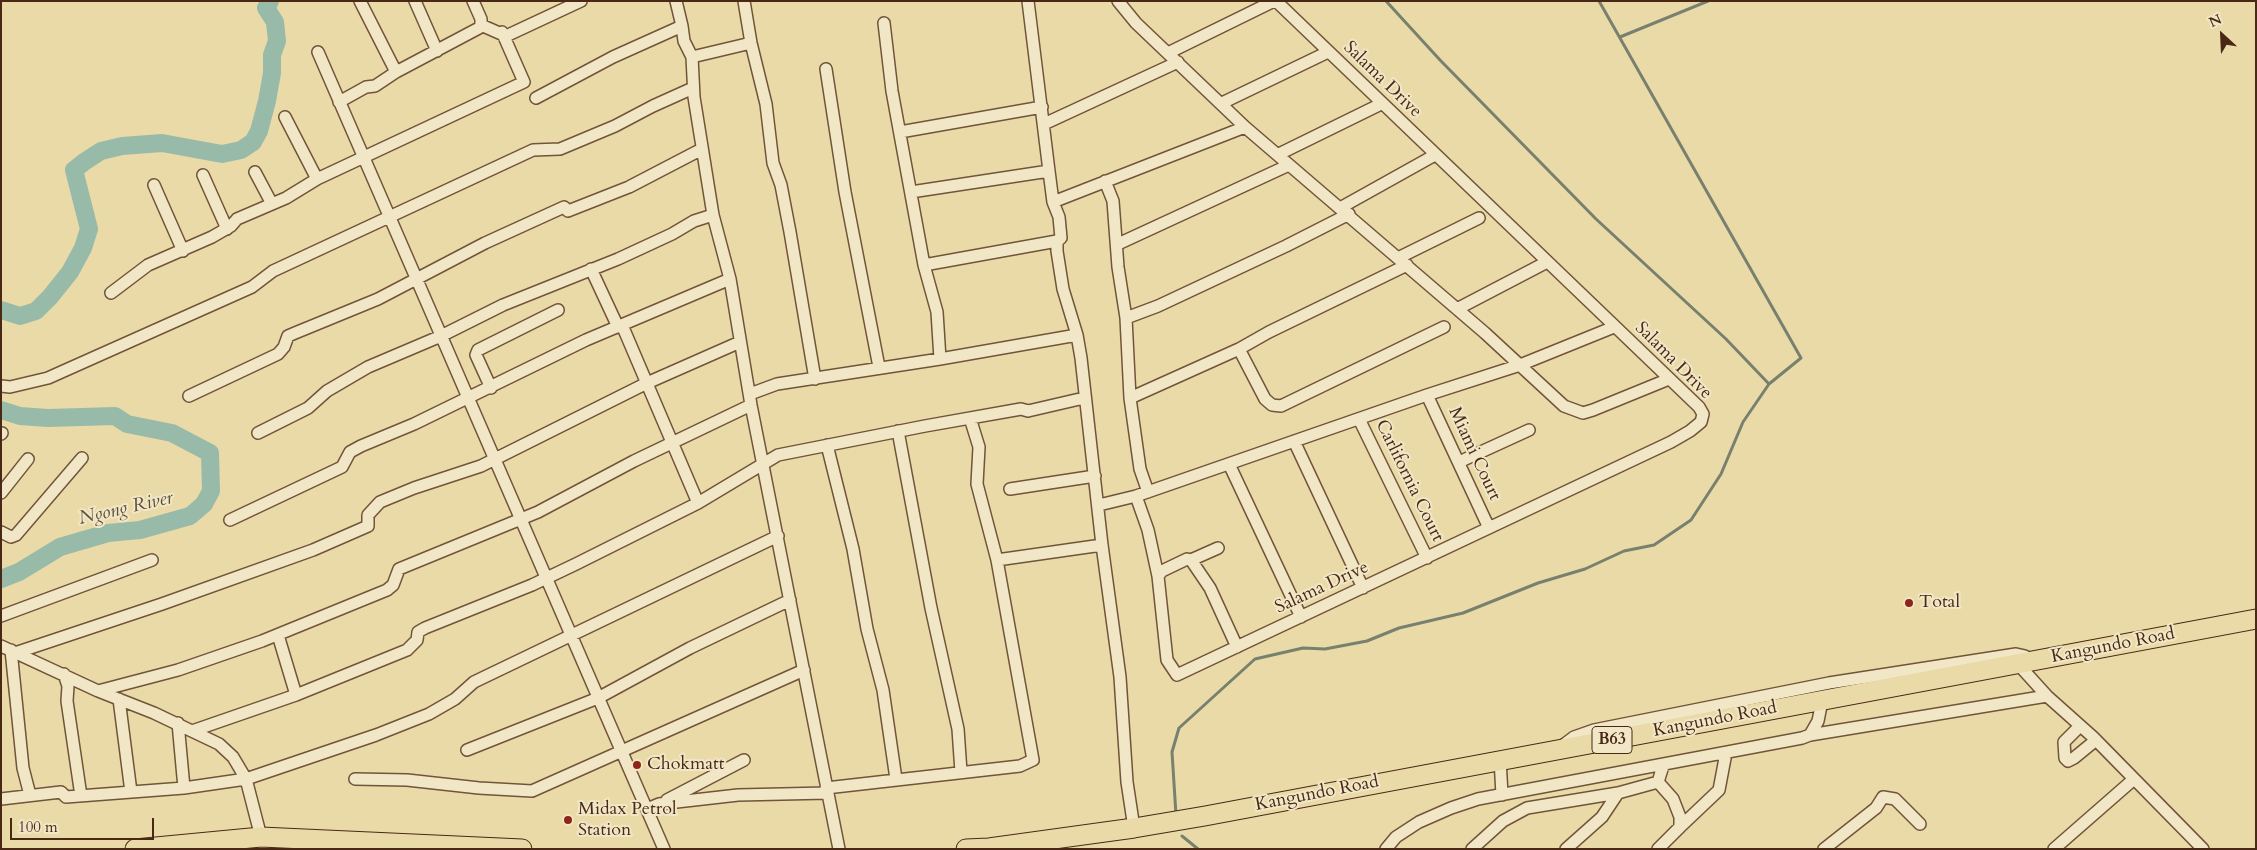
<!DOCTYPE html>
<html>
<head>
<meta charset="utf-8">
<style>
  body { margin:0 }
  #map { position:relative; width:2257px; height:850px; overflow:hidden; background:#eadaa8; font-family:Cardo,serif }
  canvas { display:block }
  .frame { position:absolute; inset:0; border:2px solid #492816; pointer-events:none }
  .north { position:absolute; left:2197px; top:10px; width:50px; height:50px; -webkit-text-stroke:4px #f1e7c6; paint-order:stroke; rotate:335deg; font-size:14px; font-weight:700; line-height:20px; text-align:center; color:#492816 }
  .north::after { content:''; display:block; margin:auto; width:18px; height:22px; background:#492816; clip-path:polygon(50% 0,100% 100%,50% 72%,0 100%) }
  .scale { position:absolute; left:10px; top:818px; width:144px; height:22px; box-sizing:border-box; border:2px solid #492816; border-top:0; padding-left:6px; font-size:15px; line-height:18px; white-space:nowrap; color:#492816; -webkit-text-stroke:4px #f1e7c6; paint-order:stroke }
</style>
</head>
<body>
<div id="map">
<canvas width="2257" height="850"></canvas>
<div class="frame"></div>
<div class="north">N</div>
<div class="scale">100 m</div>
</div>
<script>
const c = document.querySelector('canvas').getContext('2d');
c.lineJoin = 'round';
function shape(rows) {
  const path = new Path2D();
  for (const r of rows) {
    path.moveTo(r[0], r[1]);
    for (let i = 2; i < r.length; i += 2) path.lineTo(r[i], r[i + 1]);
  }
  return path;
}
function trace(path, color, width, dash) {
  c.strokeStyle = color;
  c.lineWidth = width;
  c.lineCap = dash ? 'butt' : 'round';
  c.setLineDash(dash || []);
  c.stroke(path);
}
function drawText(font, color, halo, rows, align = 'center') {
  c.font = font + ' Cardo,serif';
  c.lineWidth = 4;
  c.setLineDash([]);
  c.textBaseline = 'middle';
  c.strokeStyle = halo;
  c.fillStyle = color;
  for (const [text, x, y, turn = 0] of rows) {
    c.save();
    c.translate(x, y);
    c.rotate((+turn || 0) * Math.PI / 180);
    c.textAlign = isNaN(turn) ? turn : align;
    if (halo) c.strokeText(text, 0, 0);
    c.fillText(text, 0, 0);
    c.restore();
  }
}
trace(shape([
  [1386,1,1440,60,1596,219,1726,339,1769,384],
  [1620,37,1708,1],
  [1176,815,1172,752,1179,728,1255,659,1303,648,1325,649,1367,641,1399,628,1463,613,1538,583,1585,569,1624,551,1654,545,1691,520,1721,474,1743,422,1769,384,1801,358,1599,1],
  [1182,836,1198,849]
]), '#78806e', 3);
trace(shape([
  [1,310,20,316,36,311,50,297,70,272,83,248,89,229,74,170,84,162,101,151,122,146,162,143,222,154,241,150,253,142,259,131,267,101,272,73,272,55,277,41,275,22,266,8,270,1],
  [1,410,20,416,48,418,115,416,127,424,172,433,210,453,211,491,204,504,190,516,140,530,108,533,60,547,19,572,1,579]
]), '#98bba9', 18);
const minor = shape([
  [360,1,396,72],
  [415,1,437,51],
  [676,1,682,26],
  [744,1,751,43,766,104,773,163,781,185,790,232,815,379],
  [1028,1,1049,171,1053,202,1059,217,1061,238,1057,241,1057,251,1063,289,1077,335,1081,358,1102,545,1120,677,1127,782,1134,828],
  [1118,1,1136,23,1245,127],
  [884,23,892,91,924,265,937,312,940,359],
  [481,25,506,36,581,1],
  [318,52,664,849],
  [1168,53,1274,1],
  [692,57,694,97,713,215,730,279,751,405,839,849],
  [826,69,845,192,879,367],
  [536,98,613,57,682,26,684,41,692,57,751,43],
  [339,102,366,87,375,86,396,72,479,28,481,25,481,19,473,1],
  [1222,103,1328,52],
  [285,117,317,179],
  [1044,124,1178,62],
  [900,132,1042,107],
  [1279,154,1381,104],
  [255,172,272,204],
  [203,175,227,229],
  [1105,181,1113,201,1118,267,1126,318,1130,398,1140,469,1148,492],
  [154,185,183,251],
  [911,192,1049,171],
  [1053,202,1245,127,1485,333,1564,406,1583,413,1593,410,1669,379],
  [1340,208,1435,155],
  [1118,244,1289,165],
  [1398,258,1479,218],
  [924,265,1057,241],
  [591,269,618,327],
  [111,293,148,265,212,237,231,226,237,219,286,198,317,179,524,82,502,32],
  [1457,309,1547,262],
  [1126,318,1158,306,1286,246,1349,214],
  [622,325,698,503],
  [1239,349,1265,399,1272,405,1281,406,1444,327],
  [1,386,10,387,48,378,252,287,273,271,533,150,560,149,615,126,653,106,693,88],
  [491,388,476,355,478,350,558,310],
  [750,394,777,384,940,359,1077,335],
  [1427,395,1489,528],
  [189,396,278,354,284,347,288,336,295,333,378,299,485,243,564,207,568,211,629,187,702,149],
  [1130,398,1239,349,1269,332,1407,265],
  [1359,419,1427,558],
  [898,431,931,608,958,729,961,772],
  [258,433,308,408,327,391,368,367,441,336,503,305,618,259,672,234,694,221,713,215],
  [1,434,2,433],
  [1294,441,1363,588],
  [827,445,853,549,867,629,883,690,896,779],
  [1459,462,1529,430],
  [1229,464,1301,617],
  [1010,489,1095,476],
  [1,493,28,459],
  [1136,496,1148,530,1158,576,1167,660,1177,675,1671,442,1690,431,1701,422,1703,414,1699,407,1276,1],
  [1099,505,1136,496,1427,395,1520,365,1614,327],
  [230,520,342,467,350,452,361,446,414,424,586,340,730,279],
  [1,532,11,537,16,535,82,458],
  [997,560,1102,545],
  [1191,560,1218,548],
  [1158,576,1162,571,1187,559,1191,560,1210,588,1237,647],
  [1,616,152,560],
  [278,635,296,695],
  [1,646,98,691,154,713,219,744,233,757,246,779,261,837],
  [11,650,23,768,30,795],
  [15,653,162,604,313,550,368,526,368,515,380,502,414,488,481,466,647,383,740,342],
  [2018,664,2047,696,2093,737,2203,849],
  [64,674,68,686,67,701,81,796],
  [98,691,178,670,262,641,387,590,393,585,399,569,538,512,634,461,751,405],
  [119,699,131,792],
  [178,723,184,788],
  [2080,726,2064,742,2065,758,2068,761,2074,758,2096,740],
  [192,731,296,695,407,650,417,640,418,632,425,628,532,585,576,564,698,503,778,455,925,426,1021,409,1028,411,1084,398],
  [1810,735,2047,696],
  [1562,746,1574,737,1594,730,1829,683,2016,654,2025,656,2031,662],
  [467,750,598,698,690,648,790,600],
  [1500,759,1502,795],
  [355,779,407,780,479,788,532,791,804,670],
  [826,788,1020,766,1033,760,997,560,977,484,979,447,970,418],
  [1,799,61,792,66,797,184,788,246,779,376,735,429,714,455,699,474,682,778,536],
  [667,800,744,760],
  [647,809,659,804,738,795,827,793],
  [1680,827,1719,790,1726,753],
  [1386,849,1396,837,1419,822,1451,808,1478,799,1802,738,1810,735,1818,721,1822,701],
  [1472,849,1503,821,1527,808,1618,793],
  [1566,849,1602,817,1618,793,1658,782,1663,766],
  [1658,849,1680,827,1680,817,1673,799,1658,782],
  [1824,849,1876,808,1883,797,1895,799,1920,824],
  [2054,849,2134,779]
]);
const trunk = shape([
  [135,849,261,837,522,849],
  [966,849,989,848,1134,828,1205,816,2256,619]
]);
trace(minor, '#71543a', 14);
trace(trunk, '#492816', 21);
trace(minor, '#f1e7c6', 11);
trace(trunk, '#eadaa8', 19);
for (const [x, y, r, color] of [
  [1909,603,5,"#8f2418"],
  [637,765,5,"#8f2418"],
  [568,820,5,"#8f2418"]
]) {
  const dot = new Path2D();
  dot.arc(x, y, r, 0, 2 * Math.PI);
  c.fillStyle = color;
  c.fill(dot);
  trace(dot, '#f1e7c6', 2);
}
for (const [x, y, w] of [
  [1612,740,40]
]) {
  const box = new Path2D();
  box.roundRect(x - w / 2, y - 13.5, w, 27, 4);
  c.fillStyle = '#f1e7c6';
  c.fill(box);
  trace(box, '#492816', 1);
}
drawText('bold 16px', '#492816', null, [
  ["B63",1612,740]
]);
drawText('18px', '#492816', '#f1e7c6', [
  ["Salama Drive",1382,80,44],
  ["Salama Drive",1673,361,45],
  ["Miami Court",1474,454,65],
  ["Carlifornia Court",1409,481,64],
  ["Salama Drive",1322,588,-25],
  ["Kangundo Road",2113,646,-11],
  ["Kangundo Road",1715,720,-11],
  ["Kangundo Road",1317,794,-11]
]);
drawText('18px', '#492816', '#f1e7c6', [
  ["Total",1919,603],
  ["Chokmatt",647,765],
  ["Midax Petrol",578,810],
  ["Station",578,831]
], 'left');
drawText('italic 19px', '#5d4d3b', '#f1e7c6', [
  ["Ngong River",126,509,-13]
]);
</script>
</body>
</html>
